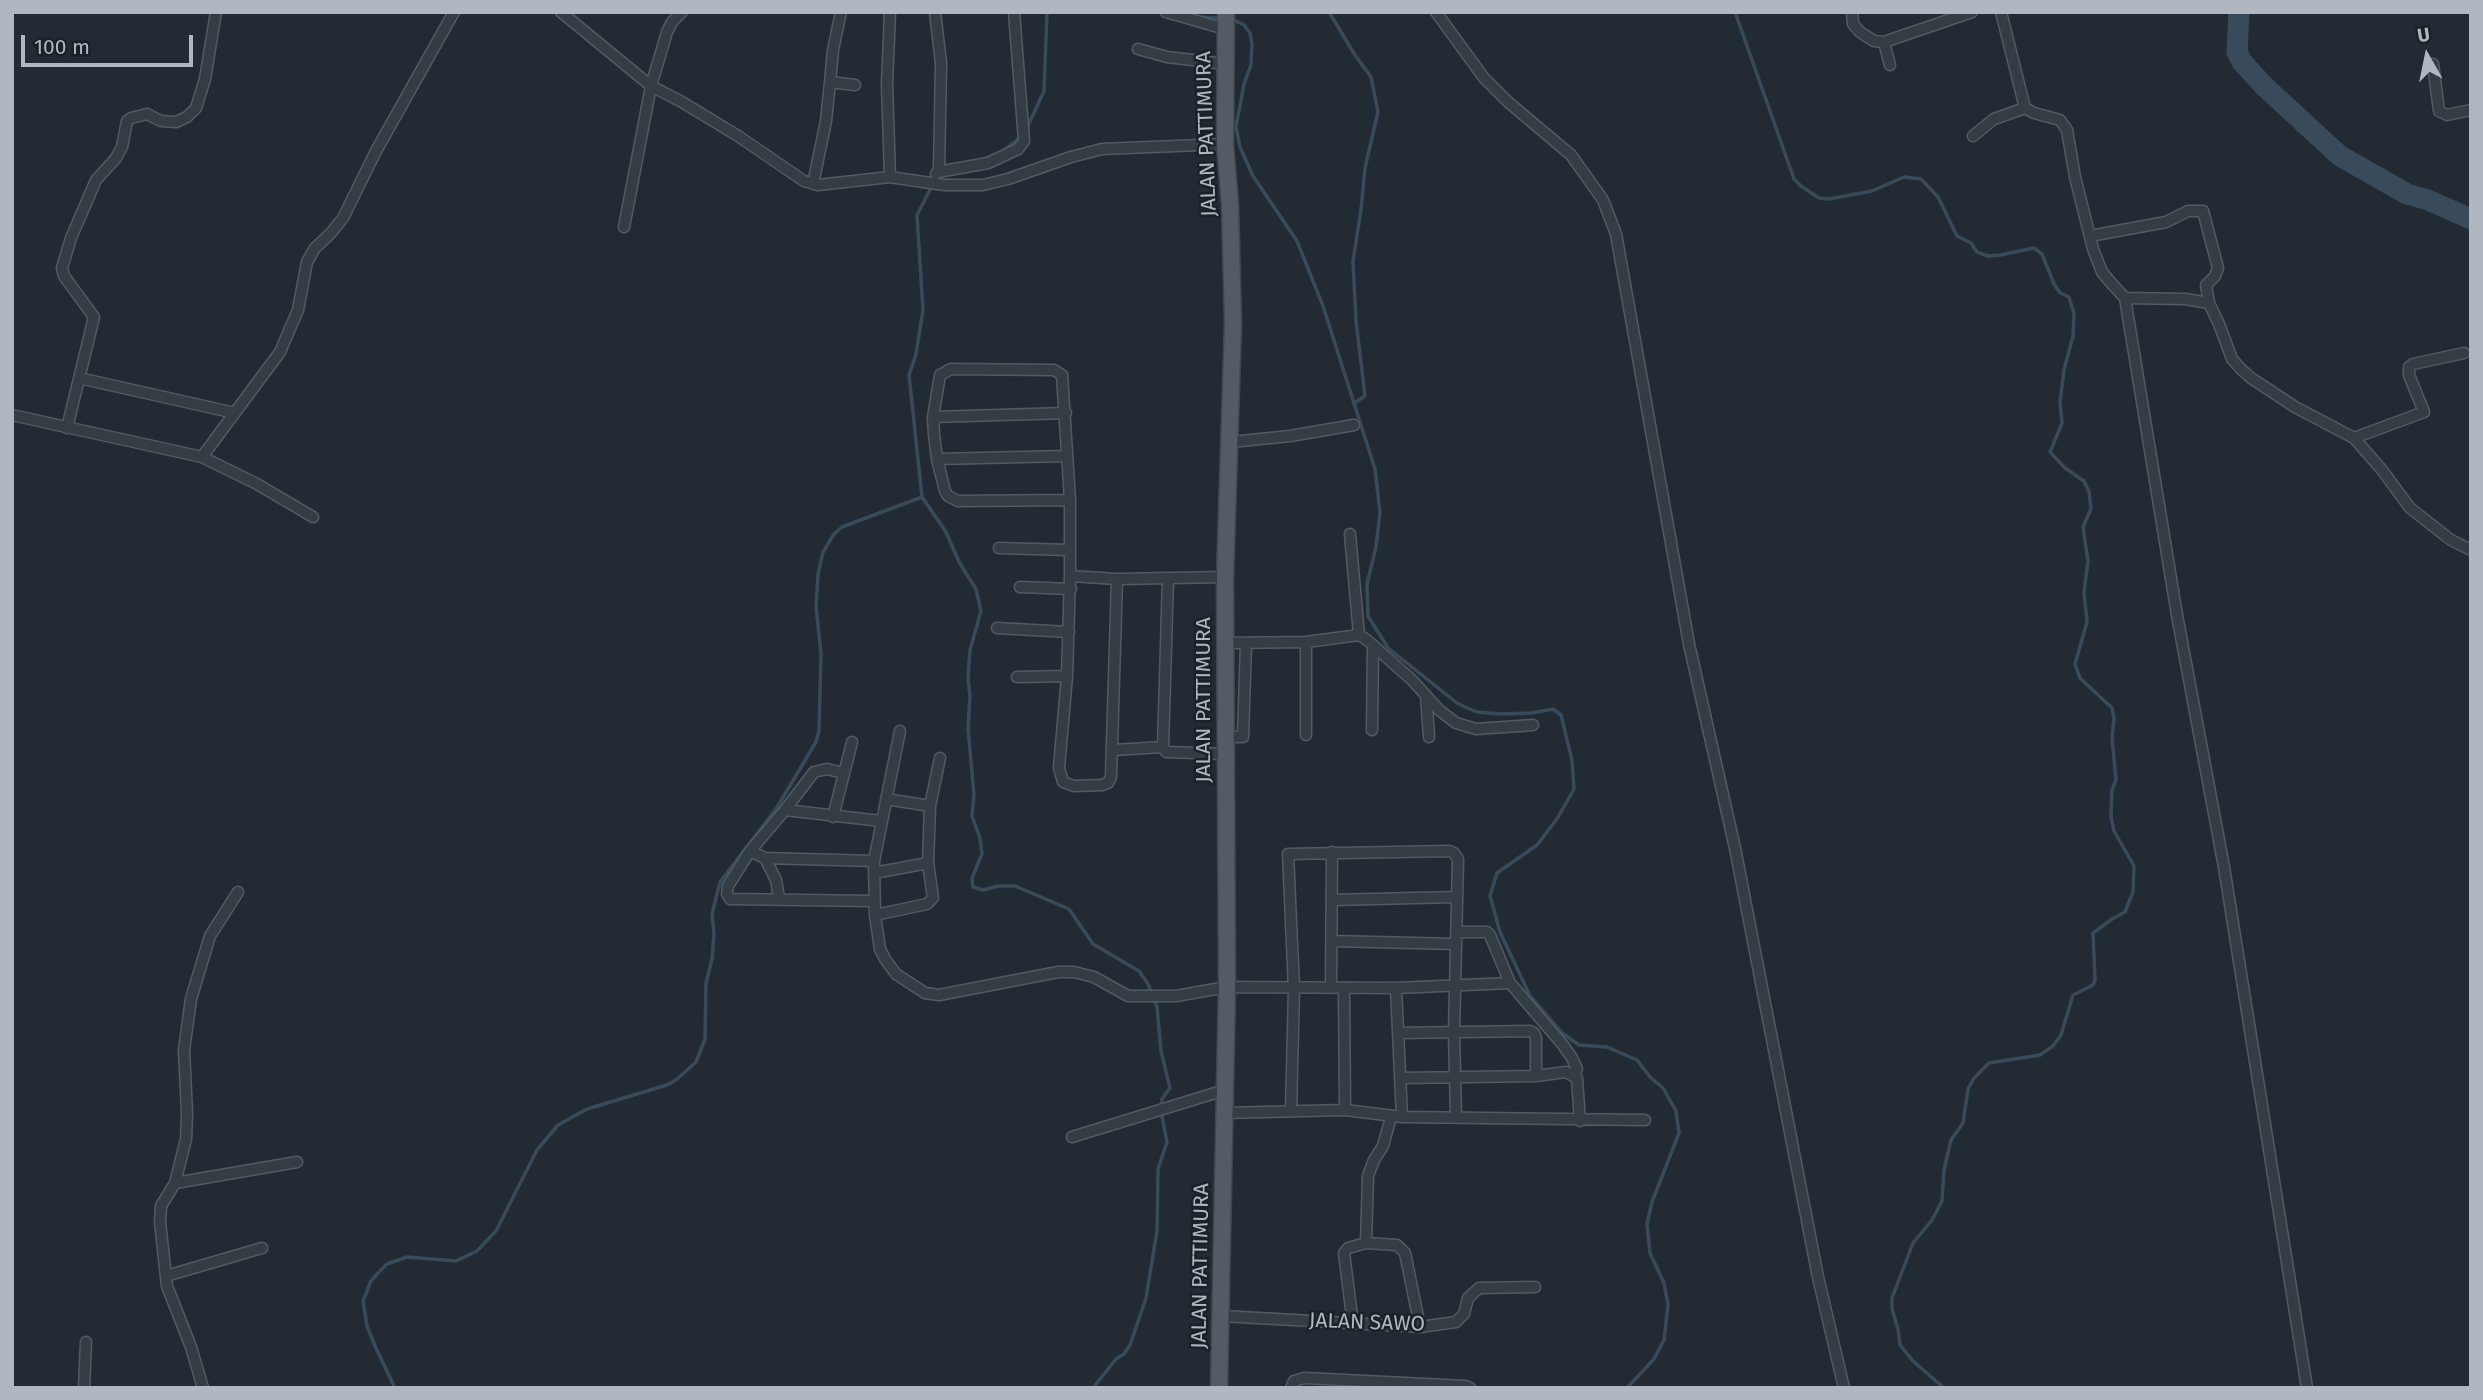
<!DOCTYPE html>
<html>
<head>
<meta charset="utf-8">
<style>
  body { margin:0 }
  #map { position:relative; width:2483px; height:1400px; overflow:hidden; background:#222b33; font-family:"Fira Sans",sans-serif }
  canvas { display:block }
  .frame { position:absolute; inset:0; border:14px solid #afb8c1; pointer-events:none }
  .north { position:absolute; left:2392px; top:21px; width:70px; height:70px; -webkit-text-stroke:5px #1a2228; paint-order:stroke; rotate:351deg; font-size:19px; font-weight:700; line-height:28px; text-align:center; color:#afb8c1 }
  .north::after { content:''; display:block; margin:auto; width:24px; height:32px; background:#afb8c1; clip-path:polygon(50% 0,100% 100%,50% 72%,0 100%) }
  .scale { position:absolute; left:21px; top:35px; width:172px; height:32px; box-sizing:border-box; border:4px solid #afb8c1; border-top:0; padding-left:9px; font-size:21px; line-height:24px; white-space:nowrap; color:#afb8c1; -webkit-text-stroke:5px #1a2228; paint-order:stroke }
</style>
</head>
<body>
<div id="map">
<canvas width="2483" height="1400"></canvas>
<div class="frame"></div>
<div class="north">U</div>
<div class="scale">100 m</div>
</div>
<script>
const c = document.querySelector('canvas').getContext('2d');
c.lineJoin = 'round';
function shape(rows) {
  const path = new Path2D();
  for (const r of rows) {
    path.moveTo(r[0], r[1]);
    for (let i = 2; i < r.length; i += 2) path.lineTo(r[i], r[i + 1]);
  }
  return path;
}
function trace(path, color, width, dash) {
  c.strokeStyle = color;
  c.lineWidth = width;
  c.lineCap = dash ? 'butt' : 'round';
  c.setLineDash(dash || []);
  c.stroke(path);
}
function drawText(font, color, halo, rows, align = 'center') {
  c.font = font + ' "Fira Sans",sans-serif';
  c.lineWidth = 5;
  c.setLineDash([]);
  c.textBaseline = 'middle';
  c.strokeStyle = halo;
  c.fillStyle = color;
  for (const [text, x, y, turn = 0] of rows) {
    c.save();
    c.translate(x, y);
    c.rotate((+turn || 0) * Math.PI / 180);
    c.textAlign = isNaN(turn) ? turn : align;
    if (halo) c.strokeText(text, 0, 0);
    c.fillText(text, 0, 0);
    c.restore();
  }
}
trace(shape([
  [1329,12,1355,55,1371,77,1378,112,1365,168,1361,210,1353,261,1356,321,1365,396,1354,403],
  [1735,12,1794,179,1801,186,1819,198,1829,199,1872,191,1904,177,1921,179,1938,197,1957,236,1971,243,1977,252,1988,256,2000,255,2034,248,2042,254,2054,284,2060,293,2069,297,2074,314,2073,336,2064,370,2060,402,2062,423,2050,452,2065,468,2084,481,2089,492,2091,509,2083,527,2088,561,2084,592,2087,622,2075,664,2080,678,2112,708,2114,718,2112,738,2116,780,2112,790,2111,816,2114,831,2134,866,2133,892,2125,912,2112,919,2093,933,2095,980,2093,985,2073,995,2061,1035,2053,1046,2040,1055,1989,1063,1974,1078,1968,1089,1963,1123,1951,1140,1944,1170,1942,1201,1932,1220,1913,1243,1892,1298,1892,1309,1898,1329,1900,1345,1913,1361,1944,1388],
  [1201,17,1221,18],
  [1232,19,1244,25,1250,33,1252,44,1251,65,1244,84,1236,127,1240,147,1253,176,1297,241,1323,306,1375,469,1380,512,1376,547,1367,584,1368,616,1388,648,1457,703,1467,708,1477,712,1500,714,1531,713,1553,709,1561,715,1572,760,1574,789,1557,819,1537,845,1497,873,1490,896,1500,932,1530,996,1562,1033,1579,1045,1607,1047,1637,1060,1650,1077,1663,1088,1676,1111,1679,1133,1652,1202,1647,1224,1650,1253,1664,1283,1668,1305,1664,1340,1654,1359,1627,1388],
  [1026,130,1044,91,1047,12],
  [1003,151,1022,136],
  [922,497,946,532,959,562,976,589,981,611,970,650,968,678,970,696,968,728,974,795,972,816,980,838,982,854,972,878,973,887,983,890,998,886,1015,886,1069,909,1093,944,1139,971,1148,984,1157,1007,1161,1051,1170,1088,1162,1099,1161,1111,1167,1142,1158,1169,1157,1231,1146,1298,1130,1345,1124,1354,1116,1359,1093,1388],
  [395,1388,375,1346,367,1326,363,1301,371,1281,378,1273,387,1264,407,1257,456,1261,477,1251,496,1231,537,1150,558,1125,587,1109,667,1085,676,1080,696,1062,705,1039,706,983,712,959,714,933,712,914,720,882,776,809,816,742,819,731,821,654,816,606,818,574,823,552,834,534,842,527,922,497,909,375,916,354,923,310,917,215,932,186]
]), '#394b5b', 3.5);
trace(shape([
  [2239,12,2237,52,2242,62,2264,86,2340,156,2407,194,2428,200,2471,219]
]), '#394b5b', 21);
const minor = shape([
  [561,12,651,86,682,102,738,136,804,181,818,185,890,177,944,185,983,185,1008,179,1071,157,1102,149,1225,144],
  [841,12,833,50,830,82,855,85],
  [890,12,887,84,890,177],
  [935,12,941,63,939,170,936,174],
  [1166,12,1225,29],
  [1436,12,1484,78,1508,102,1571,155,1603,200,1616,234,1689,644,1735,848,1818,1277,1844,1388],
  [1852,12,1853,24,1860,32,1874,41,1884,42,1972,12],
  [2001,12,2025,108,2034,113,2060,120,2067,130,2075,177,2093,249,2102,272,2112,284,2125,298,2185,299,2209,303,2219,324,2232,359,2241,369,2251,378,2295,407,2354,438,2382,470,2410,508,2451,540,2471,550],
  [1884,42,1890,65],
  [1138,49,1167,57,1226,64],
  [2433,64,2439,111,2447,115,2471,110],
  [1973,136,1994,119,2025,108],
  [938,172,988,163,1018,149,1024,141,1014,12],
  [813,184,826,121,830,82],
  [624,227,651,86,667,32,672,22,682,12],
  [2090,236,2166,222,2188,211,2203,211,2218,268,2215,276,2206,285,2209,303],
  [2125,298,2177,615,2224,867,2307,1388],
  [79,378,235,413],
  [12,415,202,457,257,484,313,517],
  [933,417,1066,413],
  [67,428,94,317,64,276,62,268,71,238,96,180,116,158,122,147,127,121,131,118,147,114,161,121,176,122,187,117,196,108,205,79,216,12],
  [2354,438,2424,412,2409,375,2409,367,2413,364,2464,353],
  [1231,442,1290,436,1354,425],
  [202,457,280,352,298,310,307,262,315,248,330,234,343,218,376,151,454,12],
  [937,459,1067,456],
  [1070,500,958,501,948,496,945,491,937,459,934,434,933,417,940,375,951,369,1054,370,1062,375,1070,500,1070,576,1117,579,1225,577],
  [1350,534,1359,635],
  [999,548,1069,550],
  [1070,576,1067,676,1059,768,1063,782,1074,786,1102,785,1108,783,1111,777,1117,579],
  [1020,587,1071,589],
  [997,628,1069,632],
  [1225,643,1306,642,1359,635,1367,640,1413,681,1439,710,1456,723,1476,729,1533,725],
  [1017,677,1067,676],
  [1426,695,1429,737],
  [1372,730,1373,645],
  [900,731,874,861,875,915,880,949,885,959,896,974,925,993,939,995,1058,972,1074,972,1094,977,1128,996,1176,996,1227,987,1396,988,1510,983],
  [1306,735,1306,642],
  [1226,737,1243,737,1246,644],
  [1163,747,1166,752,1226,754],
  [1113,750,1163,747,1168,578],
  [930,806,940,758],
  [785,810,881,821],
  [833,817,852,742],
  [750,851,728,886,727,894,730,899,873,901],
  [765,858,874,861],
  [874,873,928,863],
  [779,898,776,880,765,858,750,851,785,810,814,772,827,769,843,773],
  [1332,900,1456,897],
  [875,915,927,904,933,898,928,863,930,806,886,799],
  [1456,932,1487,932,1490,935,1510,983,1563,1045,1572,1058,1577,1069,1573,1076],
  [1332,941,1456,944],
  [1331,988,1332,852],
  [1396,988,1402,1117],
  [1344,989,1345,1110],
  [1398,1033,1530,1031,1534,1033,1536,1038,1536,1076],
  [1400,1078,1536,1076,1566,1072,1577,1078,1580,1121],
  [1291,1111,1294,989,1288,854,1449,851,1454,853,1458,859,1454,1033,1456,1117],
  [1224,1113,1345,1110,1402,1117,1645,1120],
  [1072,1137,1225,1090],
  [175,1183,297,1162],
  [1366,1243,1368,1176,1374,1160,1383,1146,1391,1117],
  [166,1276,262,1248],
  [1222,1316,1420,1327,1456,1322,1464,1314,1468,1298,1479,1288,1535,1287],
  [1353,1324,1344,1253,1348,1248,1366,1243,1397,1245,1405,1253,1420,1327],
  [84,1388,86,1342],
  [203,1388,191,1347,167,1286,160,1222,161,1206,175,1183,186,1139,187,1113,184,1050,191,999,210,936,238,892],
  [1291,1388,1294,1381,1304,1378,1466,1386,1470,1388]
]);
const primary = shape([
  [1219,1388,1227,987,1225,577,1233,323,1230,205,1225,144,1226,12]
]);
trace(minor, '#525b62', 13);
trace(primary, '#3e464e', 19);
trace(minor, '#353d44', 10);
trace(primary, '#535c64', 16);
drawText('21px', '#afb8c1', '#1a2228', [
  ["JALAN PATTIMURA",1207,134,-92],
  ["JALAN PATTIMURA",1204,700,-90],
  ["JALAN PATTIMURA",1201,1266,-89],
  ["JALAN SAWO",1367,1323,2]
]);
</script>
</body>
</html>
